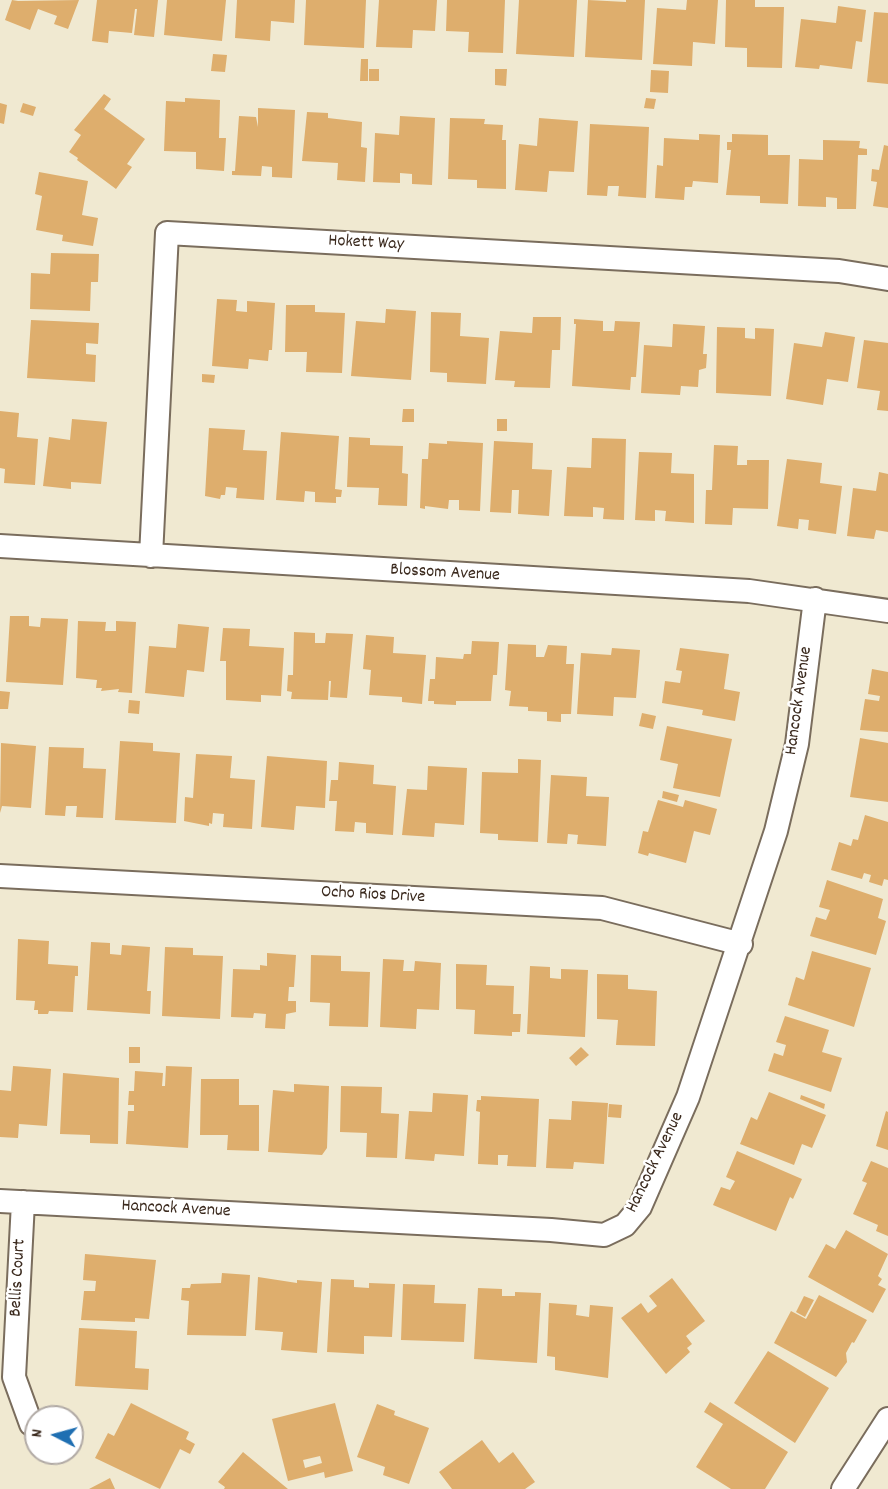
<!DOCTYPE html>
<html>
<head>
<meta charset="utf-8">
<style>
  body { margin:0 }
  #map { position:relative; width:888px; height:1489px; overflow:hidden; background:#f0e9d1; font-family:Dekko,sans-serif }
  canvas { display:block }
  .north { position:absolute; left:24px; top:1405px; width:60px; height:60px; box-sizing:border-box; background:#fff; border:2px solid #b1aaa5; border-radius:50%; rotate:276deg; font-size:16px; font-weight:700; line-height:24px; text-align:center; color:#3b2a1e }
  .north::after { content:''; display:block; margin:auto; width:21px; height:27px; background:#1f6fb2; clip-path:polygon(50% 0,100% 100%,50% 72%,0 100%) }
</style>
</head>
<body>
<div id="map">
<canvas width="888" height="1489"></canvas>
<div class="north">N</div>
</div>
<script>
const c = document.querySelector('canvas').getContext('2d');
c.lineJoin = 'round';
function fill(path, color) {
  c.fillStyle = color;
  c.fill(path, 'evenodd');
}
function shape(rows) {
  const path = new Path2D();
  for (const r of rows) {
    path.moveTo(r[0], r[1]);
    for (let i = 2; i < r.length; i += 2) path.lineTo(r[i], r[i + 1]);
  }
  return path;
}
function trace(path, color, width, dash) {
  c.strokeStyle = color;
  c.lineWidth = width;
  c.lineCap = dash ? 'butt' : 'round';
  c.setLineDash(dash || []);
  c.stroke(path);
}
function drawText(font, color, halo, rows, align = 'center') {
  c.font = font + ' Dekko,sans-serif';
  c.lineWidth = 5;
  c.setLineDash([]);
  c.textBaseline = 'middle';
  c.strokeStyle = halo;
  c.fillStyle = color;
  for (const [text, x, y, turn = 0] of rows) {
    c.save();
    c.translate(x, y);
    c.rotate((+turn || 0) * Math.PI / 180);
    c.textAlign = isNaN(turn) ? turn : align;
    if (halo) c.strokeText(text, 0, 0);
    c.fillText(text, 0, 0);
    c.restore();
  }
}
fill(shape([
  [12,0,18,1,79,0,68,29,54,24,57,16,38,9,30,30,5,20],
  [97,0,158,0,154,37,134,35,137,9,135,9,132,33,109,31,108,43,92,41],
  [167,0,226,0,222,41,164,35],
  [237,0,295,0,294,23,271,21,270,41,235,38],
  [306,0,366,0,364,48,304,45],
  [379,0,437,0,435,31,413,30,412,48,376,47],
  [447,0,505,0,503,53,468,52,469,32,446,31],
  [519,0,577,0,574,57,516,54],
  [588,0,626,2,626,0,645,0,642,60,585,57],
  [687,0,718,0,715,44,693,42,692,66,653,64,657,8,686,10],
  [726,0,755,0,755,7,784,7,782,68,747,67,747,48,725,47],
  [838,6,866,10,862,42,856,41,852,69,820,65,819,69,795,67,801,19,836,23],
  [874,12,888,13,888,84,867,82],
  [213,54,227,55,225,72,211,71],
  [361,59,368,59,368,81,360,81],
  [369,69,379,69,379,81,369,81],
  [495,69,507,69,506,86,495,85],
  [651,70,669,71,668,93,650,92],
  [104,94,111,99,104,109,145,139,127,164,132,167,116,189,77,160,78,158,69,152,81,135,74,130],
  [185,98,220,100,219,138,226,138,224,171,196,169,196,152,164,151,166,101,185,102],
  [646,98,656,99,654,109,644,108],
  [0,103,7,105,4,124,0,123],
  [23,103,36,107,33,116,20,112],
  [258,108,295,110,292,178,272,177,272,167,262,166,261,176,232,175,232,171,235,171,239,116,256,117,258,127],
  [307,112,328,113,328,118,362,122,361,147,367,148,365,182,337,180,338,163,302,161],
  [400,116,435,118,432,185,412,184,412,174,400,173,400,183,373,182,375,133,399,135],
  [450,118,485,119,484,124,503,125,502,140,506,140,506,189,477,188,477,180,448,179],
  [539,118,578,121,574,172,549,171,547,192,515,190,519,144,537,146],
  [590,124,649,127,646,198,618,196,619,186,608,186,607,196,587,195],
  [699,134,720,135,718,183,693,181,692,187,685,187,684,200,655,198,657,165,663,166,664,138,699,140],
  [732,134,768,135,768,155,790,155,788,204,760,203,760,196,726,195,731,150,727,150,727,142,732,142],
  [823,140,860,141,859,148,867,149,867,155,858,155,856,209,837,209,837,198,826,197,826,207,798,206,799,159,823,160],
  [884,145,888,146,888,208,873,206,877,182,871,181,872,169,879,170],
  [39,172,88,181,82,215,98,218,93,246,62,241,63,235,36,230,42,196,35,194],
  [51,253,99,254,98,282,91,282,90,311,30,309,31,273,50,274],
  [217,299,237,300,236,311,247,312,247,301,275,303,272,350,269,350,268,361,249,359,248,369,212,366],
  [286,305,315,305,315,312,345,313,342,373,306,372,307,352,285,352],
  [386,309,416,311,411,380,351,376,356,321,385,323],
  [431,312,461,313,460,336,489,338,486,384,447,382,447,373,430,372],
  [533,317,561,317,560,350,552,350,550,388,514,387,515,381,495,380,500,331,532,333],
  [574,319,603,321,603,331,614,331,615,321,640,322,636,377,631,377,630,390,572,386,576,324,574,324],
  [31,320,99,323,98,344,86,343,86,354,96,355,95,382,27,378],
  [673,324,705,326,703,354,707,354,706,368,699,370,698,387,681,386,680,395,641,393,644,345,672,347],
  [717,327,745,328,745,338,755,339,755,328,774,329,771,396,716,393],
  [825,332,855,337,848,382,827,379,823,405,786,399,794,343,822,347],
  [864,340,888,343,888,411,877,410,880,391,857,388],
  [202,374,215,375,214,383,202,382],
  [403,409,414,409,414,422,402,422],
  [0,411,19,413,17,437,38,439,35,485,4,483,5,469,0,468],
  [72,419,107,422,101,484,71,482,71,489,43,486,49,437,70,440],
  [497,419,507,419,507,431,497,431],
  [209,428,245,430,243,450,267,451,264,500,236,498,237,488,226,487,225,495,221,495,220,499,205,496],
  [281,432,339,436,335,489,342,490,341,497,336,497,336,503,315,502,315,492,305,491,304,502,276,500],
  [349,437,370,438,370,445,403,446,402,473,408,474,407,506,378,505,379,488,347,487],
  [592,438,626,439,624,520,603,519,604,508,593,507,593,517,564,516,567,467,591,468],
  [447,441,483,443,480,511,459,510,459,500,449,500,448,509,425,506,425,509,420,508,422,459,428,459,429,443,447,444],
  [494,441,533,443,532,469,552,470,549,516,518,514,519,490,512,490,511,513,490,512],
  [714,445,738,446,737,465,747,465,747,460,769,460,768,509,733,508,732,525,705,524,706,490,712,490],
  [639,452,672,453,671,473,694,474,694,523,665,521,666,511,655,510,655,521,635,520],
  [787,459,822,463,820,483,842,486,836,534,808,530,809,520,799,519,798,529,777,526],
  [879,472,888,474,888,532,876,530,874,539,847,536,853,488,876,491],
  [10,616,29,616,29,626,40,627,41,618,68,619,63,685,6,682],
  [78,621,106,622,105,631,116,631,116,621,136,622,132,693,118,692,119,689,101,691,102,688,96,688,97,680,76,678],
  [178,624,209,627,204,672,187,670,184,697,145,693,149,646,176,648],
  [223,628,250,629,249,646,284,648,281,696,261,695,261,702,226,700,226,661,220,661],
  [294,632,315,633,315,643,325,643,326,633,353,634,347,698,330,697,331,681,329,681,328,700,291,699,292,692,287,691,288,675,293,675],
  [366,635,394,637,393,653,426,655,422,704,402,702,402,697,369,695,371,670,363,669],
  [472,641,499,642,497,675,493,675,491,701,456,701,456,705,434,704,434,701,428,701,430,679,435,679,436,657,463,659,464,654,471,654],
  [508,644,536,645,536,657,544,657,548,645,567,646,566,664,574,664,571,714,561,714,561,722,547,721,547,712,528,711,528,707,509,706,511,691,505,690],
  [612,648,640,650,636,698,614,697,613,716,577,714,581,653,611,655],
  [680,648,729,654,724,689,740,692,735,721,702,715,703,710,662,703,665,681,680,683,682,671,676,670],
  [872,669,888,672,888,732,860,730,865,699,879,701,880,696,868,694],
  [0,691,10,692,8,709,0,709],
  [129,700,140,701,139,714,128,713],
  [642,713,656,716,653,729,639,726],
  [667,726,732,739,720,797,673,788,678,764,660,760],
  [860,738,888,743,888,802,850,797],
  [120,741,153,743,153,751,180,753,176,823,115,820],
  [1,743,36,746,31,808,2,806,0,813],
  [49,747,84,748,83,768,106,769,103,818,76,817,77,806,66,806,65,816,45,815],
  [196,754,232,756,230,778,255,780,252,829,223,827,224,814,213,813,212,824,209,823,209,826,184,821,185,797,193,798],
  [267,756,327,761,325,808,296,806,294,830,261,827],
  [518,759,541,760,538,842,498,840,498,834,480,833,482,772,518,773],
  [339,762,374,765,373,784,396,786,393,835,366,833,366,823,355,822,354,832,335,831,337,801,329,801,331,780,338,780],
  [428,766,467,768,464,825,435,823,434,837,402,835,407,789,427,790],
  [551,775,587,777,586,796,609,797,606,846,577,844,578,835,568,834,567,844,547,843],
  [663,791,679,795,677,802,662,798],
  [658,800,683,807,685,800,717,809,710,835,694,831,686,863,649,853,648,856,638,853,643,831,648,832],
  [865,815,888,822,888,880,884,879,882,886,869,882,871,875,864,873,862,879,831,870,839,842,851,846,853,839,858,840],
  [827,880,883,899,878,918,886,921,876,955,810,936,816,917,826,920,830,910,819,907],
  [18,939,49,941,48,964,78,966,78,976,75,976,73,1012,49,1011,48,1014,38,1014,38,1010,34,1010,35,1001,16,1000],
  [91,942,110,943,110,954,121,955,122,945,150,947,147,991,151,991,150,1014,87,1010],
  [165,947,193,948,193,955,223,956,220,1019,162,1016],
  [812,951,871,968,854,1027,788,1005,796,977,804,980],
  [267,953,296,955,294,987,289,987,288,1001,296,1001,296,1012,286,1014,285,1029,265,1028,266,1014,254,1013,253,1018,231,1017,233,969,260,970,260,965,267,966],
  [311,955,341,956,341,971,370,972,368,1027,329,1026,330,1003,310,1002],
  [383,959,404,960,403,971,414,971,415,961,441,963,439,1010,417,1009,416,1029,380,1027],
  [456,964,487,965,486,985,514,986,513,1014,521,1014,520,1032,512,1032,512,1036,474,1034,475,1010,456,1009],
  [530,966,550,967,550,978,561,979,561,969,588,970,585,1037,527,1034],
  [597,974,628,975,628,989,657,991,655,1046,616,1045,618,1020,597,1019],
  [785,1016,829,1030,822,1052,842,1058,831,1092,768,1071,774,1053,783,1056,786,1045,776,1042],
  [129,1047,140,1047,140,1063,129,1063],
  [581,1047,589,1055,576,1066,569,1058],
  [13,1066,51,1069,47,1126,19,1124,18,1138,0,1137,0,1090,11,1091],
  [166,1066,192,1067,188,1148,126,1144,128,1111,134,1111,134,1105,128,1105,129,1091,134,1091,135,1071,163,1073,162,1086,165,1086],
  [63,1073,119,1078,118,1144,90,1143,90,1135,60,1134],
  [201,1079,239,1079,239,1105,259,1105,259,1151,227,1150,228,1135,200,1135],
  [294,1084,329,1086,327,1148,322,1155,268,1152,273,1090,294,1092],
  [341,1086,382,1087,381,1113,399,1114,397,1158,366,1157,367,1133,340,1132],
  [769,1092,826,1115,812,1148,802,1144,794,1165,740,1144,751,1117,757,1120],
  [433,1093,468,1095,464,1156,435,1154,434,1161,405,1159,409,1111,432,1112],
  [801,1095,825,1104,824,1109,800,1099],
  [481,1096,539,1099,536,1167,507,1166,508,1155,498,1155,498,1165,478,1164,480,1112,476,1111,477,1100,481,1100],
  [572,1101,608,1103,604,1164,574,1162,573,1169,546,1168,549,1119,571,1120],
  [609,1104,622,1105,621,1118,608,1117],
  [886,1111,888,1112,888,1150,876,1146],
  [737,1151,802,1179,793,1199,790,1197,776,1231,713,1205,721,1187,730,1190,735,1181,726,1177],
  [871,1161,888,1168,888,1236,876,1231,878,1225,853,1214,867,1183,862,1181],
  [846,1230,888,1254,878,1276,882,1279,878,1285,886,1289,873,1313,808,1277,826,1244,835,1249],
  [85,1254,156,1260,149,1319,135,1318,135,1322,81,1320,84,1291,95,1291,96,1281,83,1280],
  [222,1273,250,1275,246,1336,187,1335,189,1301,181,1300,182,1288,190,1288,191,1284,221,1283],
  [258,1277,297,1283,297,1280,322,1282,317,1353,281,1350,283,1332,255,1330],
  [672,1278,705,1321,686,1336,692,1344,687,1348,690,1352,666,1374,621,1318,641,1303,648,1313,657,1306,649,1296],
  [331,1279,354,1280,354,1287,369,1288,369,1283,395,1284,392,1337,364,1336,364,1354,327,1352],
  [403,1284,435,1285,434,1303,466,1304,464,1342,401,1340],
  [478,1288,502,1289,502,1296,515,1296,515,1292,541,1293,537,1363,474,1359],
  [819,1295,867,1320,854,1343,852,1342,846,1353,847,1362,836,1377,774,1343,791,1311,806,1319],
  [804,1296,814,1300,805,1317,796,1312],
  [549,1303,577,1305,576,1315,589,1317,590,1305,613,1307,608,1378,555,1370,555,1357,547,1356],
  [79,1328,137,1331,135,1368,149,1369,148,1390,75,1386],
  [768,1351,829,1388,795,1443,734,1403],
  [710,1402,788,1452,765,1489,731,1489,696,1467,723,1424,704,1412],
  [131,1403,189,1432,186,1439,195,1444,190,1454,180,1449,160,1489,95,1458,108,1433,114,1436],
  [335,1403,353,1471,325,1478,324,1472,288,1481,272,1419],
  [320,1456,322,1463,305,1468,303,1460],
  [377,1404,395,1411,394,1415,429,1428,409,1484,383,1475,385,1467,357,1457],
  [482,1440,499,1463,513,1452,535,1482,525,1489,452,1489,439,1472],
  [243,1452,288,1489,224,1489,225,1487,218,1482],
  [110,1478,115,1489,89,1489]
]), '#deae6d');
const street = shape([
  [0,546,749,591,888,611],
  [151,556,167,233,839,271,888,279],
  [0,876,602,908,741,944],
  [0,1201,551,1230,604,1235,625,1225,640,1207,688,1097,776,831,797,744,815,599],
  [23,1202,14,1377,31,1424],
  [843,1489,888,1419]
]);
trace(street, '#7a6d5d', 26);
trace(street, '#fff', 22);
drawText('18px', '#3b2a1e', '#fff', [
  ["Hokett Way",366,244,3],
  ["Blossom Avenue",445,574,3],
  ["Hancock Avenue",800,701,-82],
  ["Ocho Rios Drive",373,896,3],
  ["Hancock Avenue",656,1163,-64],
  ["Hancock Avenue",176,1210,3],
  ["Bellis Court",19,1278,-87]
]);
</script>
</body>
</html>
